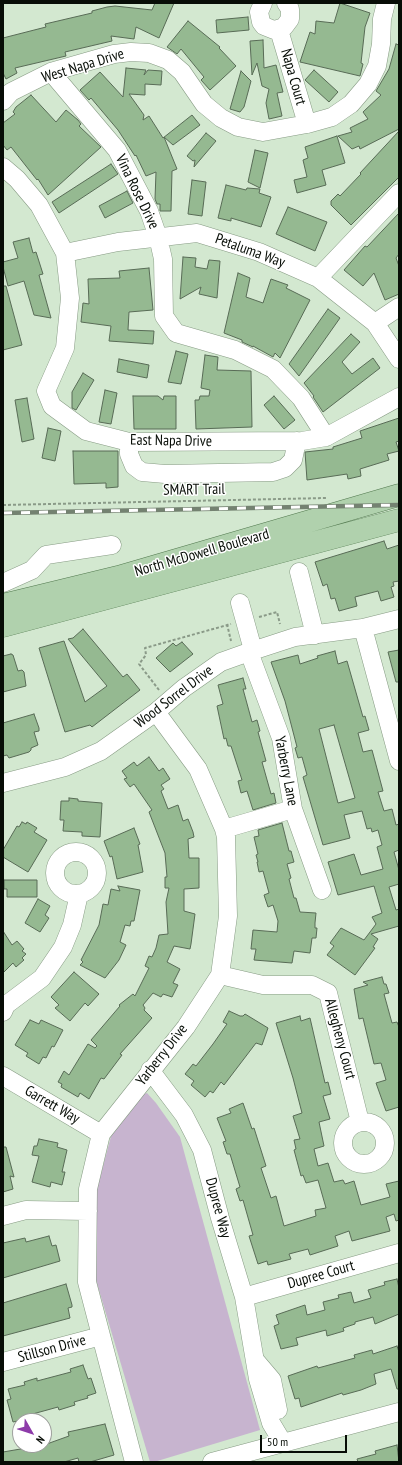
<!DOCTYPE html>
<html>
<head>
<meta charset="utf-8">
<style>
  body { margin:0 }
  #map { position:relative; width:402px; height:1465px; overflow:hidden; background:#d3e8d0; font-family:"PT Sans Narrow",sans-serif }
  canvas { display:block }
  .frame { position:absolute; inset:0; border:4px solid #070d06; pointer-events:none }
  .north { position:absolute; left:12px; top:1413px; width:40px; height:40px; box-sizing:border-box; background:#fff; border:1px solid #9c9e9b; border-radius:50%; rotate:129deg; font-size:11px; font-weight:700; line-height:16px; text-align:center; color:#070d06 }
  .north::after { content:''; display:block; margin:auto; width:14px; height:18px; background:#8d3ba9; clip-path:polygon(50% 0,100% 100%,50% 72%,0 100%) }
  .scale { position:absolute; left:260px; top:1435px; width:87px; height:18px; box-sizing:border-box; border:2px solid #070d06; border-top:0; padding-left:5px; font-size:12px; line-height:14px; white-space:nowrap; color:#070d06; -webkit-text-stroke:3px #fff; paint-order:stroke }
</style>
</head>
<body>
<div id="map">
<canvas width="402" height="1465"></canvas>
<div class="frame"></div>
<div class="north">N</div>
<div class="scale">50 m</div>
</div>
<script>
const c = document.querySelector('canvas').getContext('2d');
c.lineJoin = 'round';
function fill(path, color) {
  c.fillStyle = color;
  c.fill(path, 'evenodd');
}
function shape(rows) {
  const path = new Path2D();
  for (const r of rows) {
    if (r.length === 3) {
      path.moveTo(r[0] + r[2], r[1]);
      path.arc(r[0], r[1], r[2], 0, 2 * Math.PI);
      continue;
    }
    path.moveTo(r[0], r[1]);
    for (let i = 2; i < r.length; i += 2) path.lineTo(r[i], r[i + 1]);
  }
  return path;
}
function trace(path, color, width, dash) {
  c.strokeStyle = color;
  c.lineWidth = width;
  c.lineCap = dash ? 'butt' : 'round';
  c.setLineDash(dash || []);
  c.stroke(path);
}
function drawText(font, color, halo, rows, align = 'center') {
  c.font = font + ' "PT Sans Narrow",sans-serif';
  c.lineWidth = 3;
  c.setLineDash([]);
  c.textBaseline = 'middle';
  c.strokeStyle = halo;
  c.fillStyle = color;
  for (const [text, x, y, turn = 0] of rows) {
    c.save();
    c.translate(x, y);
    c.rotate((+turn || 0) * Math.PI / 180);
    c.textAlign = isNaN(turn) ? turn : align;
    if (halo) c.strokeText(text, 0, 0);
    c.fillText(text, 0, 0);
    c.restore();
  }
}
fill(shape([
  [147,1093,156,1103,180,1137,260,1430,154,1462,150,1462,96,1280,96,1192,113,1129,135,1097]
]), '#c7b4cf');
const building = shape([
  [155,3,174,3,159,38,136,27,134,39,111,36,112,41,65,52,66,56,15,68,17,73,6,79,3,73,3,38,46,27,45,24,92,13,92,11,107,7,115,6,152,10,155,3],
  [340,3,370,13,365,27,361,63,363,64,360,76,300,62,310,32,315,34,316,21,334,23,340,3],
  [248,17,249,30,217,33,216,20,248,17],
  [188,21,220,47,219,48,236,66,210,90,201,80,204,77,181,49,177,54,167,47,188,21],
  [263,40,264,68,276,65,283,92,277,93,282,116,269,119,266,103,269,89,262,86,257,63,252,75,250,41,263,40],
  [396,44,399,45,399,129,360,149,359,146,352,149,338,136,352,132,350,128,368,119,363,112,381,95,376,91,389,69,396,44],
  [126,68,146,70,144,75,148,70,162,71,161,85,145,84,145,95,129,94,144,115,143,120,149,116,163,138,192,115,200,125,173,145,164,137,177,169,172,171,171,211,160,211,160,204,157,204,155,199,156,172,146,176,136,155,135,156,118,130,91,98,89,100,80,90,100,72,123,97,126,68],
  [314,70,338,92,329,102,305,80,314,70],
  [241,71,251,81,244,107,240,112,230,109,241,71],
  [31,95,56,122,66,110,78,120,81,124,79,126,101,147,48,195,38,179,37,180,11,147,7,150,3,145,3,123,15,114,13,112,16,107,31,95],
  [399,131,399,177,351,225,331,205,331,201,338,194,340,196,361,174,360,173,399,131],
  [206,133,216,141,194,167,195,160,193,161,187,156,206,133],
  [337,136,345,163,322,170,326,185,297,193,294,180,307,177,303,160,308,158,305,147,337,136],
  [255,150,268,153,260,188,248,182,255,150],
  [111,164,118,174,59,213,52,202,111,164],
  [192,180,206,182,202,216,188,214,192,180],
  [226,185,246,190,247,188,260,189,259,193,271,197,261,227,231,218,231,221,218,218,226,185],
  [127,191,133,203,105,218,99,206,127,191],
  [288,207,327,222,315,251,276,234,288,207],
  [399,213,399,254,396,258,399,266,399,294,385,300,374,273,363,286,344,270,365,246,367,247,399,213],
  [29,238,33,253,36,252,43,274,39,275,51,318,34,315,24,281,8,286,3,267,3,262,18,258,13,242,29,238],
  [183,257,196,258,195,267,207,269,209,260,220,261,217,298,199,294,201,287,180,299,183,257],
  [149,268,153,310,129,312,128,330,154,331,153,344,109,341,111,326,81,322,83,303,89,304,88,279,120,278,119,271,149,268],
  [238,273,250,278,246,297,263,303,271,279,288,285,286,288,310,300,280,358,275,353,273,357,253,346,253,347,242,342,242,340,224,333,238,273],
  [3,286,6,286,22,345,3,350,3,286],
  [328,309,340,318,299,376,289,364,328,309],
  [351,334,360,342,342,362,352,374,373,358,380,368,323,412,313,397,314,396,304,383,351,334],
  [176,351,188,354,181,384,168,382,176,351],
  [205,355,218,357,217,370,251,371,252,427,196,429,195,400,199,400,200,396,209,396,210,390,201,388,205,355],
  [119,359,149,365,147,378,117,372,119,359],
  [83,373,94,380,76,410,72,408,72,392,83,373],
  [105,390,117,393,111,424,99,422,105,390],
  [133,396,158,396,163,400,164,396,176,396,176,429,134,429,133,396],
  [274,396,295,420,284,429,264,405,274,396],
  [27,398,34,439,22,442,15,400,27,398],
  [399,418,399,441,396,442,399,451,387,454,389,460,360,469,361,476,348,479,347,474,307,480,305,452,333,449,333,447,362,438,360,431,399,418],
  [48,428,61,431,55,461,42,458,48,428],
  [73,451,118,451,118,487,106,488,106,483,74,484,73,451],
  [384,541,387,549,399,545,399,581,393,582,394,586,391,587,394,597,381,601,378,591,355,597,357,606,339,611,335,598,331,599,327,584,323,586,315,562,384,541],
  [83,629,123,677,127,674,140,690,92,727,90,725,65,732,39,648,64,641,85,702,107,686,68,639,73,638,83,629],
  [182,642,193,654,170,672,156,658,173,643,176,646,182,642],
  [399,650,399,682,396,682,388,652,399,650],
  [335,651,338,664,347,661,363,717,365,716,369,730,358,733,363,752,372,750,383,791,378,792,384,811,392,809,396,825,399,824,399,850,394,852,399,870,399,884,389,887,396,910,399,909,399,926,371,934,378,939,373,947,375,948,355,975,327,955,334,946,330,943,341,928,364,940,376,924,372,917,382,913,374,886,338,895,328,862,354,854,361,875,383,869,377,847,382,845,378,830,372,832,371,828,367,829,362,811,344,815,350,838,323,845,303,777,307,775,302,757,298,758,295,748,297,747,285,701,271,662,298,655,300,664,318,658,317,656,335,651],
  [334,725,355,798,338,803,319,729,334,725],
  [11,654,13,655,18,671,22,670,24,672,26,686,3,692,3,656,11,654],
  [243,678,246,689,243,689,252,722,257,720,260,731,258,732,266,761,262,762,271,794,274,793,276,803,253,810,247,791,241,793,238,781,242,780,231,746,228,746,226,738,224,739,217,706,223,704,218,685,243,678],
  [34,714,39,728,39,731,34,732,38,745,31,748,31,750,29,752,9,758,7,755,3,756,3,723,34,714],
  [149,757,159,771,163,768,170,779,161,785,164,789,161,791,168,809,178,805,183,821,188,819,193,832,194,837,188,839,189,858,199,858,199,888,184,889,184,911,195,914,191,944,190,949,174,946,167,962,180,969,173,983,178,985,172,997,163,994,161,997,153,993,143,1005,145,1008,144,1010,152,1018,120,1054,122,1055,104,1079,101,1078,89,1099,80,1093,78,1097,61,1087,62,1084,58,1082,64,1071,69,1075,88,1044,95,1048,97,1046,91,1040,120,1006,119,1005,133,994,135,996,149,968,145,966,149,956,152,957,156,948,159,935,168,934,166,902,169,888,165,888,165,877,167,877,165,853,149,812,152,810,134,784,130,787,124,779,127,778,122,771,134,762,137,766,149,757],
  [69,798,78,799,78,801,102,803,100,837,82,836,82,832,63,831,64,820,60,820,61,801,69,801,69,798],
  [22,822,26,824,27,822,37,828,34,832,47,840,28,872,3,857,3,850,17,826,19,827,22,822],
  [282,823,289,851,291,851,294,862,287,864,291,878,289,879,294,898,296,898,300,912,316,913,315,923,315,928,317,928,316,938,312,938,310,953,294,951,292,963,254,960,256,949,251,949,253,930,277,932,278,921,273,905,268,907,264,895,269,893,263,871,259,872,257,862,258,862,256,855,258,854,254,837,259,836,258,830,282,823],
  [134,828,140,844,138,845,143,872,117,879,112,856,110,857,104,841,134,828],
  [4,880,37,880,37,897,7,897,7,889,4,889,4,880],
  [118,886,140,890,134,921,131,921,130,926,125,925,120,942,126,945,119,960,105,978,80,965,83,962,81,960,99,925,103,904,108,905,111,889,120,891,118,886],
  [38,899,50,906,45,915,49,918,40,932,25,923,38,899],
  [3,931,12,945,17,941,24,949,22,951,26,954,22,958,24,960,16,967,13,963,3,973,3,931],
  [74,972,99,994,88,1006,85,1003,70,1021,55,1008,59,1005,51,997,74,972],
  [382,977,384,984,386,984,389,993,384,994,392,1023,397,1022,399,1027,399,1107,386,1111,376,1083,386,1080,381,1063,374,1064,363,1018,359,1019,354,989,368,985,363,982,382,977],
  [229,1011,240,1016,243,1016,245,1014,268,1028,262,1045,256,1043,224,1085,221,1082,213,1093,210,1091,205,1097,191,1085,194,1081,185,1074,193,1064,196,1066,213,1044,227,1024,223,1022,229,1011],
  [300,1016,301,1021,310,1018,325,1083,328,1082,331,1094,323,1096,330,1119,319,1122,324,1146,314,1149,318,1166,328,1163,334,1182,343,1180,345,1184,354,1181,361,1205,390,1197,386,1184,399,1181,399,1220,396,1221,394,1214,386,1217,390,1231,352,1241,349,1231,335,1236,338,1246,310,1255,308,1249,289,1254,291,1259,268,1265,267,1261,258,1264,249,1236,253,1235,243,1200,240,1201,236,1189,240,1187,230,1154,227,1154,223,1142,226,1141,217,1118,231,1113,229,1109,243,1103,252,1129,254,1128,266,1166,261,1168,271,1198,276,1196,284,1226,316,1216,315,1210,326,1208,318,1180,306,1183,303,1175,301,1176,294,1150,296,1149,294,1140,300,1139,293,1116,302,1113,293,1078,276,1023,300,1016],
  [30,1020,39,1024,41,1020,63,1030,54,1047,52,1046,46,1058,43,1057,39,1064,26,1056,28,1053,15,1045,30,1020],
  [39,1139,58,1143,57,1147,67,1150,62,1172,65,1172,62,1185,51,1182,50,1187,32,1182,39,1156,32,1155,34,1146,37,1146,39,1139],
  [3,1147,6,1147,14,1177,10,1176,13,1189,3,1192,3,1147],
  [49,1236,52,1246,56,1245,60,1261,3,1278,3,1243,25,1238,26,1242,49,1236],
  [397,1279,399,1288,399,1314,375,1324,373,1317,355,1322,355,1324,343,1328,344,1331,327,1336,326,1330,296,1338,298,1345,281,1349,274,1326,279,1324,276,1315,305,1305,307,1315,325,1310,323,1302,339,1298,338,1295,351,1292,354,1303,371,1298,368,1290,385,1285,384,1282,397,1279],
  [66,1284,72,1305,72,1307,68,1308,70,1318,3,1336,3,1303,66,1284],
  [397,1346,399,1352,399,1389,397,1389,391,1369,374,1374,376,1384,361,1390,343,1395,342,1393,301,1407,299,1398,295,1399,288,1376,317,1366,318,1368,355,1358,354,1355,372,1350,373,1354,397,1346],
  [83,1365,88,1379,91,1378,96,1393,87,1396,88,1398,74,1402,75,1405,59,1410,58,1407,29,1415,30,1418,13,1422,7,1400,11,1399,8,1389,25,1385,24,1382,37,1378,37,1381,71,1372,70,1369,83,1365],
  [105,1424,114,1455,90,1462,79,1462,78,1458,64,1462,3,1462,3,1452,44,1445,69,1436,68,1432,105,1424],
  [397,1445,399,1462,358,1462,357,1459,376,1454,375,1451,397,1445]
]);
fill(building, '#95b991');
trace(building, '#586b56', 1);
const minor = shape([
  [263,3,259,12,261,22,264,26,274,30,284,27,290,19,290,9,286,3],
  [279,30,307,124],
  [51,72,117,150,149,211,158,237,163,259,164,316,176,333,235,350,273,369,301,398,326,437],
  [3,101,11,92,51,72,114,54,131,52,149,53,168,60,182,72,204,104,221,118,238,127,263,132,307,124,332,117,351,104,368,84,377,66,381,44,382,19,386,3],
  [3,167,17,179,39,205,65,253,70,298,65,348,46,391,52,406,86,431,129,442,302,441,326,437,399,397],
  [65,253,118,242,197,233,259,252,318,278,375,323,399,359],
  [318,278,399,193],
  [375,323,399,307],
  [129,442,129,454,134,466,142,472,165,474,273,472,285,468,293,460,297,441],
  [299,572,315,635],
  [3,583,32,570,46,555,112,545],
  [240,603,253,650],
  [363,628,399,761],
  [249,652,281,738,293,809,322,890],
  [3,783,65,767,101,751,156,712,184,688,221,662,249,652,295,637,363,628,399,619],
  [224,829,293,809],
  [76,873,21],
  [220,975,263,985,312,985,328,993,360,1122],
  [3,1012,6,1005,42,978,63,947,72,925,79,894],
  [150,1070,184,1115,202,1150,220,1218,244,1297,258,1379,271,1423,283,1443],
  [3,1076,101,1134],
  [364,1143,21],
  [3,1216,26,1210,88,1211],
  [244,1297,399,1253],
  [255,1360,272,1380,278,1410],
  [3,1362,101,1336],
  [134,1462,87,1282,88,1189,101,1134,186,1027,220,975,228,916,226,837,224,829,198,769,156,712],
  [212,1462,399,1412]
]);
const major = shape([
  [3,605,118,577,399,495],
  [3,626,399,520]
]);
trace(minor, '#879b84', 19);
trace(major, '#52794f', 23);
trace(shape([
  [3,505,326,498],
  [259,617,277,612,280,624],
  [227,624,231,641],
  [159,690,139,664,146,655,145,648,231,624]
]), '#8a9a88', 2, [3, 2]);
trace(minor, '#fff', 18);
trace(major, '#b0d1ad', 22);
const rail = shape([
  [3,513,399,505]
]);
trace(rail, '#748271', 4.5);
trace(rail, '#fff', 3, [9]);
drawText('15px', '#070d06', '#fff', [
  ["West Napa Drive",83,66,-17],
  ["Napa Court",293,77,74],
  ["Vina Rose Drive",137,192,64],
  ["Petaluma Way",250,251,20],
  ["East Napa Drive",171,441,1],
  ["SMART Trail",194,490,-1],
  ["North McDowell Boulevard",202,553,-16],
  ["Wood Sorrel Drive",174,697,-37],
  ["Yarberry Lane",286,771,79],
  ["Allegheny Court",340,1039,75],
  ["Yarberry Drive",162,1055,-52],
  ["Garrett Way",52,1105,30],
  ["Dupree Way",218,1208,75],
  ["Dupree Court",321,1275,-16],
  ["Stillson Drive",52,1349,-15]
]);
</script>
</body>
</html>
